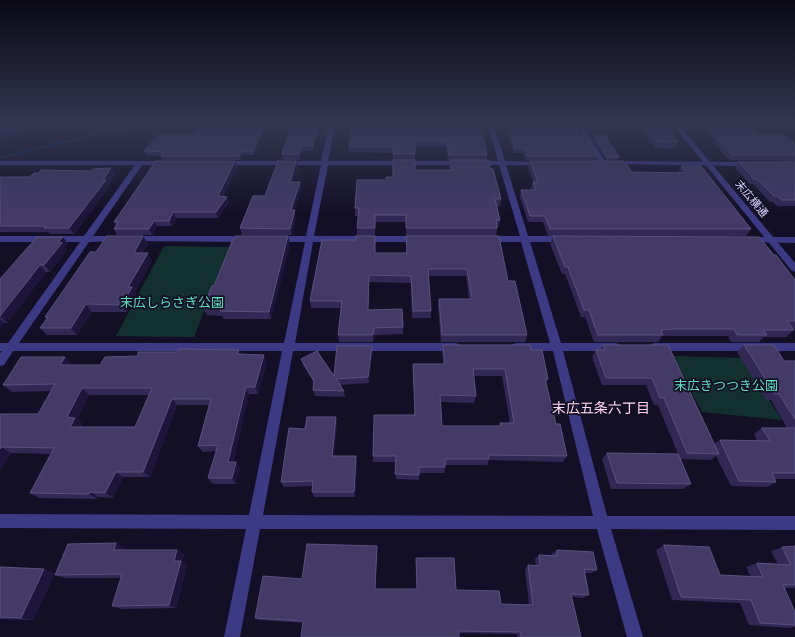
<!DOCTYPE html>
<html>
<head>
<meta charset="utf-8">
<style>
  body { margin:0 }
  canvas { display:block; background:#130f26 }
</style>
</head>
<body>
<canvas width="795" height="637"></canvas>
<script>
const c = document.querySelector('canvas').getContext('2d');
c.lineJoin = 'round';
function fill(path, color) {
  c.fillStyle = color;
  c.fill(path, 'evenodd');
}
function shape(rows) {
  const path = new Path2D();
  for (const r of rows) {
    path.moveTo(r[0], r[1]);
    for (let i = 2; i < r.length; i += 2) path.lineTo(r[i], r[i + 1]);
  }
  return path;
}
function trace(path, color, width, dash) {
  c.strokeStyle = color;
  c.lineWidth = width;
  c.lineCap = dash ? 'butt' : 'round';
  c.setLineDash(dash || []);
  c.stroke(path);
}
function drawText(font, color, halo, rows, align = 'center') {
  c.font = font + ' "Fira Sans","Noto Sans JP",sans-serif';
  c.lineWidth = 3.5;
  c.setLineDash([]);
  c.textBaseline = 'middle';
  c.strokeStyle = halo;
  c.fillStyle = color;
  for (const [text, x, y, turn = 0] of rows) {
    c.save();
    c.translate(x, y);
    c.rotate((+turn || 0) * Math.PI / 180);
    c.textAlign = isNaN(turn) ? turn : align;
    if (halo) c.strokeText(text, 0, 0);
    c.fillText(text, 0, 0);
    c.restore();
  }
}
fill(shape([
  [164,246,229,247,194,337,116,336],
  [673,356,742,358,782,420,702,412]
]), '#12302f');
fill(shape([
  [129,125,141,125,0,159,0,156]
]), '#0c2248');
fill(shape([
  [329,125,335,125,328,161,498,161,488,125,494,125,505,161,544,162,544,164,542,165,506,165,528,236,565,236,569,239,565,242,530,242,561,343,615,343,619,344,620,347,619,350,615,351,563,351,607,516,795,516,795,530,611,529,643,637,627,637,597,529,260,529,240,637,224,637,246,529,0,528,0,514,249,515,282,351,13,351,4,365,0,366,0,353,2,351,0,351,0,343,8,343,80,242,0,242,0,236,84,236,135,165,0,165,0,161,168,161,172,163,168,165,142,165,93,236,117,236,121,239,120,241,89,242,19,343,284,343,305,242,275,242,271,239,275,236,306,236,321,165,222,165,218,163,222,161,321,161,329,125],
  [328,165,499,165,520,236,487,236,483,239,487,242,521,242,550,343,517,343,513,344,512,347,513,350,517,351,553,351,593,516,263,515,293,351,455,351,459,350,460,347,459,344,455,343,295,343,313,242,419,242,423,239,419,236,314,236,328,165],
  [577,125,583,125,606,163,604,164,600,164,577,125],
  [612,161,750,162,754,164,750,166,610,164,610,162,612,161],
  [133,236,247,236,251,239,247,242,130,241,129,239,133,236],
  [747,237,795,237,795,243,744,242,743,240,744,238,747,237],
  [655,343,795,343,795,351,655,351,651,350,650,347,651,344,655,343]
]), '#3d3a85');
fill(shape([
  [673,125,679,125,795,263,795,272,792,271,673,125]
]), '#3d3a85');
fill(shape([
  [0,125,33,125,21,134,9,134,1,140,0,140],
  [201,125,267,125,254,155,243,155,240,160,163,160,161,156,146,155,144,151,195,134],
  [318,125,320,125,313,151,302,151,300,160,283,160,282,154],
  [481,125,487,155,486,160,490,169,501,199,500,206,497,206,500,220,498,228,497,228,496,236,406,236,406,222,375,222,375,236,357,236,357,228,358,216,355,216,355,208,386,180,415,170,450,170,449,168,450,160,448,160,446,147,415,146,415,160,393,160,393,153,349,152,349,147],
  [505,125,574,125,579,134,597,156,595,160,526,160,523,153,514,153],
  [639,125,665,125,678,142,675,149,655,148],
  [702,125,749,125,760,135,795,145,795,161,729,160,714,143,716,139],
  [594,135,619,157,617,160,606,160,593,139],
  [235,161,237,167,223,197,229,202,218,218,176,218,172,226,157,226,152,235,117,235,114,229,116,225,114,222],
  [296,161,298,167,293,182,300,182,301,189,294,210,296,217,292,235,242,235,240,228,265,196],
  [530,161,632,172,678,173,681,166,751,229,746,236,548,236,543,222,528,222,520,197,521,190,532,190,531,188,533,182,534,182,528,168],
  [739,162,795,162,795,206,777,206,773,202,770,202,753,184,750,184,735,168],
  [115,175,109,184,110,186,74,234,50,234,48,232,0,232,0,177,30,177],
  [143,236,148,244,142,253,152,260,135,292,136,294,127,312,92,312,77,335,47,335,40,328,47,319,45,317,96,252],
  [288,236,290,244,271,319,224,319,222,316,207,315,203,308,214,286],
  [406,236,508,281,527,335,525,342,441,342,438,306,439,299,469,299,466,276,429,276,431,311,431,318,412,318,411,283,369,282,368,310,403,327,403,334,374,335,373,342,339,342,338,335,341,308,311,308,310,301,356,240,375,253,406,253],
  [553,236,774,255,795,280,795,328,792,328,794,330,786,337,764,337,759,342,731,342,728,336,662,336,658,342,594,342,585,317,581,317,565,274,562,274,550,244],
  [63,237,68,244,65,247,67,249,50,272,46,272,7,323,4,323,0,328,0,279],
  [443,345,531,350,548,379,546,384,556,424,567,456,563,462,489,460,487,465,445,465,444,473,419,473,419,480,396,479,396,462,373,462,373,456,415,415,413,371,413,364,443,364,442,352],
  [474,376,502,376,510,423,500,423,499,426,442,426,441,402,474,403,476,396],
  [603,345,668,345,714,444,720,440,757,441,754,434,762,428,787,428,771,400,766,400,737,352,744,345,784,361,795,361,795,479,775,479,776,482,767,487,731,486,716,456,711,460,681,459,691,484,683,489,611,489,602,459,607,453,678,454,658,405,654,405,646,385,602,385,592,357,596,350,600,350],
  [372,346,372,352,369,383,340,385,344,391,345,397,315,396,313,390,314,383,303,365,301,359,334,376],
  [241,354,267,362,258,394,249,394,233,462,240,468,236,484,213,484,208,478,216,451,203,452,198,446,209,405,177,405,150,477,123,477,113,498,98,497,97,499,39,498,30,493,51,454,11,453,0,470,0,414,38,414,51,391,12,392,3,385,65,357,71,364,71,365,100,365,138,356],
  [89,395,149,395,135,427,81,427,82,424,77,419],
  [336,417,337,422,334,456,357,461,355,497,314,497,312,492,313,486,284,487,281,482,305,429],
  [664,545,720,575,751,577,746,567,757,563,778,564,771,551,782,547,795,546,795,588,785,588,795,612,795,627,789,628,749,625,740,603,672,600,656,550],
  [124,547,124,550,177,550,184,554,182,562,187,565,176,608,121,609,112,606,121,578,65,578,55,575],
  [377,550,375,589,417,589,416,562,416,558,456,590,501,604,529,605,525,569,528,565,536,566,535,559,539,555,552,556,552,554,557,550,597,570,591,573,584,573,589,595,583,598,572,597,581,637,517,637,517,634,459,633,259,620,255,618,302,579],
  [0,567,55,573,33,620,0,619]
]), '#312854');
fill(shape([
  [21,125,33,125,21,134,17,128],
  [264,125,267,125,254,155,253,151],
  [318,125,320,125,313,151,313,146],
  [4,128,9,134,1,140,0,138,0,131],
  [301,146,302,151,300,160,299,154],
  [242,151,243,155,240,160,239,156],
  [235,161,237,167,220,202,218,196],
  [296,161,298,167,291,189,290,182],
  [111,168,115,175,109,184,110,186,74,234,69,228,103,180],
  [300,182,301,189,292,217,291,210],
  [227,197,229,202,218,218,216,212],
  [295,210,296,217,292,235,290,229],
  [173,212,176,218,172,226,169,221],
  [154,221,157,226,152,235,149,229],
  [143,236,148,244,138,260,134,253],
  [288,236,290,244,271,319,269,312],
  [63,237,68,244,65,247,67,249,50,272,44,265],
  [148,253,152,260,135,292,136,294,127,312,122,305,128,287],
  [40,265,46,272,7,323,0,316],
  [86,304,92,312,77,335,71,328],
  [0,319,4,323,0,328],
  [374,328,374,335,373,342,373,335],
  [372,346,372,352,369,383,368,377],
  [239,350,242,356,237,354],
  [264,355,267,362,258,394,255,387],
  [65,357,71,364,67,372,60,365],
  [246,387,249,394,232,468,228,462],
  [82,388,89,395,77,419,82,424,77,433,70,427,67,417],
  [172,399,177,405,150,477,143,472],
  [336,417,337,422,333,461,332,456],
  [1,447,11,453,0,470,0,449],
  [356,456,357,461,355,497,354,492],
  [236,462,240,468,236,484,232,478],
  [116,472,123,477,113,498,105,493],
  [90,492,98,497,97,499,89,494],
  [116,543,124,547,122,554,114,550],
  [177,550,184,554,182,562,187,565,176,608,169,605,174,561],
  [44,569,55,573,33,620,21,618]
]), '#1d163a');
const building = shape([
  [0,125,21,125,17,128,4,128,0,131,0,125],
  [201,125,264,125,253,151,242,151,239,156,161,156,163,152,144,151,159,135,195,134,201,125],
  [292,125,318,125,313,146,301,146,299,154,282,154,292,125],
  [352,125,481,125,487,155,449,155,447,141,415,141,415,154,393,154,393,147,349,147,352,125],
  [507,125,574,125,579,134,585,134,597,156,527,156,524,148,515,148,507,125],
  [646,125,665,125,678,142,658,142,646,125],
  [711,125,749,125,760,135,784,135,795,145,795,155,732,155,717,138,724,138,711,125],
  [594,135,605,135,619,157,607,157,594,135],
  [393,160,415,160,415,170,452,170,450,160,489,160,490,169,493,169,501,199,495,199,500,220,496,220,497,228,406,228,406,215,375,215,375,228,357,228,359,208,355,208,357,180,386,180,386,177,393,177,393,160],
  [156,161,235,161,218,196,227,197,216,212,173,212,169,221,154,221,149,229,114,229,118,222,114,222,156,161],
  [278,161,296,161,290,182,300,182,291,210,295,210,290,229,240,228,253,196,265,196,278,161],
  [530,161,624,161,632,172,687,173,681,166,701,166,751,229,550,229,545,216,530,216,521,190,536,190,533,182,538,182,530,161],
  [739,162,795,162,795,200,782,200,777,196,774,196,757,179,754,179,739,162],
  [111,168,103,180,106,180,69,228,44,228,46,226,0,226,0,177,30,177,34,173,39,173,41,170,91,171,93,169,111,168],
  [107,236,143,236,134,253,148,253,128,287,132,287,122,305,86,304,71,328,40,328,48,317,45,317,90,252,96,252,107,236],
  [236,236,288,236,269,312,220,311,222,308,203,308,212,286,214,286,233,239,235,239,236,236],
  [356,236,375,236,375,253,407,253,406,236,499,236,508,281,515,281,527,335,442,335,439,299,472,299,467,269,428,269,431,311,413,311,411,276,369,275,368,310,402,309,403,327,374,328,373,335,338,335,342,301,310,301,322,240,356,240,356,236],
  [553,236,759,237,774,255,776,255,795,280,795,321,787,321,794,330,763,330,767,335,737,335,734,329,673,329,661,330,663,335,598,335,589,310,584,310,568,267,565,267,553,236],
  [37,237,63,237,58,242,62,243,44,265,40,265,0,316,0,279,37,237],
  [443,345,530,345,531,350,542,350,548,379,545,379,556,424,560,424,567,456,489,455,489,459,445,459,445,467,419,467,419,475,395,474,396,456,373,456,374,415,415,415,413,364,445,364,443,345],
  [473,369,505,369,514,423,500,423,501,426,442,426,440,395,476,396,473,369],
  [603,345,668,345,719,454,687,453,664,398,660,398,652,378,606,378,596,350,605,350,603,345],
  [744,345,774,345,784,361,795,361,795,419,779,394,775,394,744,345],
  [337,346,372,346,368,377,336,379,344,391,313,390,314,381,301,359,317,351,334,376,337,346],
  [179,349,239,350,237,354,264,355,255,387,246,387,228,462,236,462,232,478,208,478,218,445,198,446,211,399,172,399,143,472,116,472,105,493,90,492,89,494,30,493,54,448,1,447,0,449,0,414,38,414,55,384,3,385,21,357,65,357,60,365,100,365,105,357,138,356,138,352,177,352,179,349],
  [82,388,152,388,135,427,70,427,75,418,67,417,82,388],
  [307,417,336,417,332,456,356,456,354,492,312,492,313,481,281,482,289,428,305,429,307,417],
  [762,428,795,428,795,473,772,473,776,482,739,481,720,440,770,441,762,428],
  [607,453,678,454,691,484,617,483,607,453],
  [116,543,114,550,177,550,174,561,181,561,169,605,112,606,122,574,55,575,68,544,116,543],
  [307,544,377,546,375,589,417,589,416,558,454,558,456,590,499,591,501,604,533,605,528,565,540,566,539,555,557,556,557,550,593,552,597,570,584,569,589,595,571,594,581,637,521,637,521,632,459,631,459,637,301,637,303,621,255,618,263,576,302,579,307,544],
  [664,545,709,547,720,575,763,577,757,563,791,565,782,547,795,546,795,585,783,585,795,612,795,625,760,623,751,600,681,597,664,545],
  [0,567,44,569,21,618,0,617,0,567]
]);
fill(building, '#433a66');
trace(building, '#5a527e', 1);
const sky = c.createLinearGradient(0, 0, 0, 214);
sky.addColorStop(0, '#0a0815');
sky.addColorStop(0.58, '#333752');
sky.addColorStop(1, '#33375200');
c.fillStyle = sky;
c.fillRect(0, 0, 795, 214);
drawText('11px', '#d9d4ff', '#130f26', [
  ["末広横通",751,199,50]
]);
drawText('13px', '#5fe0c0', '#130f26', [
  ["末広しらさぎ公園",172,303],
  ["末広きつつき公園",726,386]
]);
drawText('14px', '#ffd6f0', '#130f26', [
  ["末広五条六丁目",601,409]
]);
</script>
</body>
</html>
